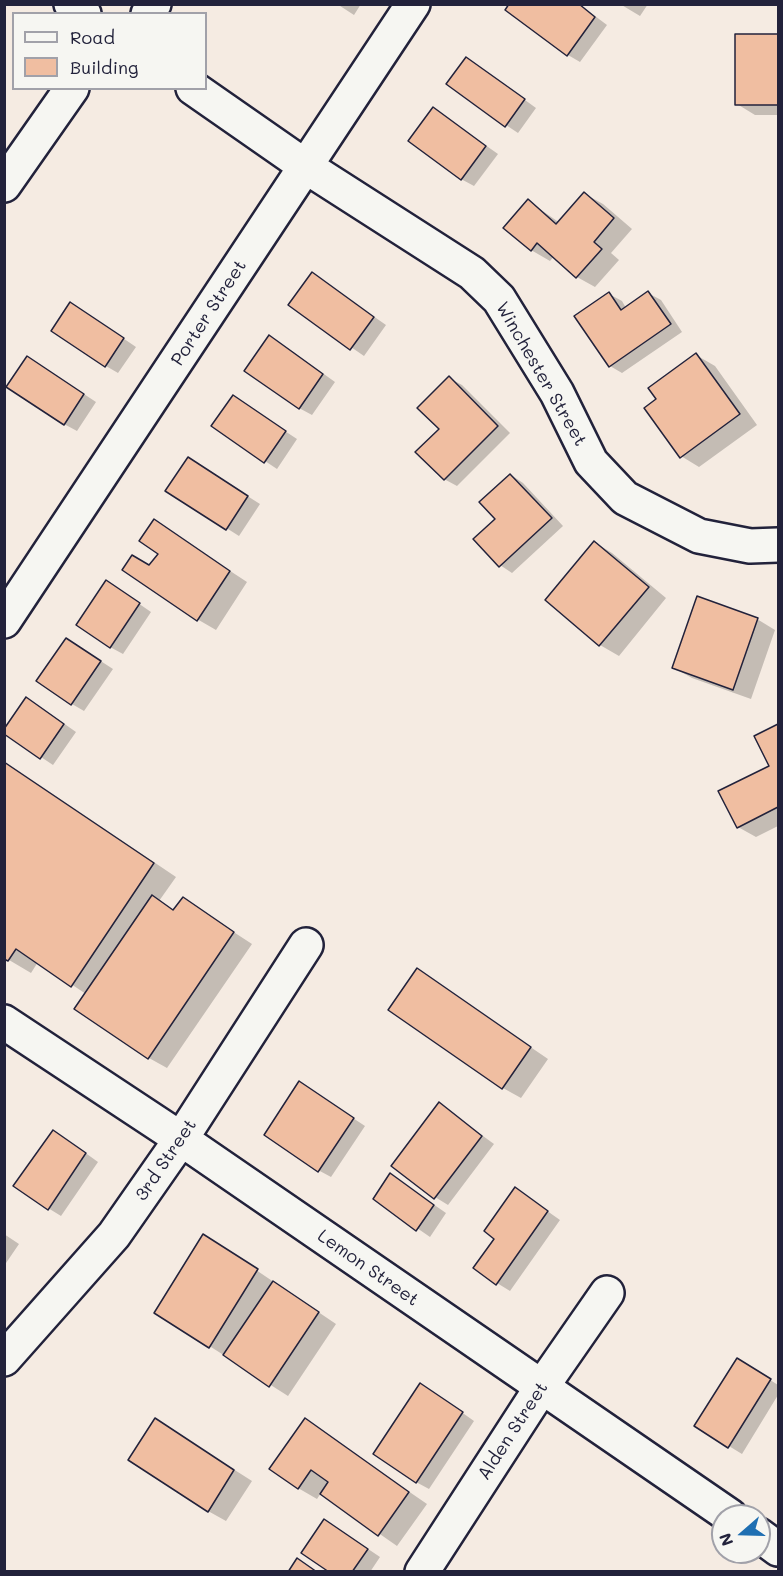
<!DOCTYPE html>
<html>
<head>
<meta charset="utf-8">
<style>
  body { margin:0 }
  #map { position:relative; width:783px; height:1576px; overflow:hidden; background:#f5ebe2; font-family:Mali,sans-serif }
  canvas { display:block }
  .frame { position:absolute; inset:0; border:6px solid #22223b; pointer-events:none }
  .legend { position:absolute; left:12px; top:12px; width:195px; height:78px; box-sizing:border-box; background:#f6f6f2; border:2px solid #a1a1a9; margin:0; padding:8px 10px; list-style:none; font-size:18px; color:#22223b }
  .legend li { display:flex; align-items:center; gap:12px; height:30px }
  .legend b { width:30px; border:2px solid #a1a1a9 }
  .north { position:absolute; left:711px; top:1504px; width:60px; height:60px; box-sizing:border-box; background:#f6f6f2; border:2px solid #a1a1a9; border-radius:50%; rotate:250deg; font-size:16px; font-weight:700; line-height:24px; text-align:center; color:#22223b }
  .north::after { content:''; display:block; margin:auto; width:21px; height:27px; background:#1f6fb2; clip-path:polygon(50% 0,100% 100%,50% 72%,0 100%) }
</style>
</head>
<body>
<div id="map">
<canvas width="783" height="1576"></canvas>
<div class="frame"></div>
<ul class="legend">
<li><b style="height:8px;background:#f6f6f2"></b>Road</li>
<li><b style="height:16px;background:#f0bea1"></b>Building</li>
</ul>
<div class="north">N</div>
</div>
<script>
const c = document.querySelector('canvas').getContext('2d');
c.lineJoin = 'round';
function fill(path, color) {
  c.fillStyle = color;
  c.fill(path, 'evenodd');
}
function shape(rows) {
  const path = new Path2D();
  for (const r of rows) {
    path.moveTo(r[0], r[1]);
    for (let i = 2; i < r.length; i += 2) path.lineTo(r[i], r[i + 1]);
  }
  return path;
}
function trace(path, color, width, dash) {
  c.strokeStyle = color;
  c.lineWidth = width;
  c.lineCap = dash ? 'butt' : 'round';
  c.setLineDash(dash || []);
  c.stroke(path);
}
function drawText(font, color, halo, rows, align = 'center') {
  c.font = font + ' Mali,sans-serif';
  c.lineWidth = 5;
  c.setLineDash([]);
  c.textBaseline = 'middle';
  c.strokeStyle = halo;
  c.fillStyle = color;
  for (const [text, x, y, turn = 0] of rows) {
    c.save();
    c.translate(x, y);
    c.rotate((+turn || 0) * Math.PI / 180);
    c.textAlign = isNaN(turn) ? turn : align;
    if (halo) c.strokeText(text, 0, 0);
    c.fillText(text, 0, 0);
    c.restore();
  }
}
fill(shape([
  [337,4,361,4,354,15],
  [579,4,607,25,580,62,568,55],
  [620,4,648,4,640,16],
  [737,35,778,35,778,115,755,115,737,104],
  [478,66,536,108,518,133,506,125],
  [434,109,498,154,474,186,461,179],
  [585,194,603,204,632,229,611,253,619,260,595,287,577,277,554,256,550,261,531,250,528,201,560,223],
  [313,274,386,325,364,356,290,305],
  [648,293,661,300,682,332,622,373,610,366,609,294,622,301,626,308],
  [83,311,136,347,118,373,106,366],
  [282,344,335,382,312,415,299,408],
  [696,355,715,366,757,425,699,467,681,456],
  [40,365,96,402,77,431,64,424],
  [449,378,462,385,510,433,457,486,444,479,441,429],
  [233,397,297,439,277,469,265,461],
  [200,466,260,504,239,536,168,491],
  [511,475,523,483,563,526,512,573,500,565],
  [154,521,247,582,216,630,197,619,150,567,160,554],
  [594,542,612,553,666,598,619,656,600,645,547,600],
  [119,590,151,612,123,654,110,647],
  [757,619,775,630,751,699,692,678,674,668],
  [79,647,113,669,84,711,72,704],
  [39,706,76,732,53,765,41,757],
  [778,726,778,826,756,837,738,827,771,767,756,736],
  [4,761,176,877,159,901,175,911,183,899,252,944,167,1068,149,1058,86,994,38,962,31,973,4,957],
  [418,970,548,1059,521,1098,503,1088],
  [312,1091,365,1126,331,1177,318,1170],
  [439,1104,494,1144,448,1205,435,1197],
  [66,1139,98,1162,61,1216,48,1208],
  [391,1175,446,1213,430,1237,375,1199],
  [516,1189,560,1220,510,1291,497,1283,496,1238],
  [4,1234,19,1244,4,1266],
  [222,1247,336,1324,288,1396,156,1312],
  [750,1367,778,1385,778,1395,742,1454,696,1426],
  [433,1392,474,1421,429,1489,416,1482],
  [156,1420,252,1481,226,1521,208,1511],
  [305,1420,427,1504,397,1546,321,1493,317,1499,298,1488],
  [337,1528,380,1557,370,1572,332,1572]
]), '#0003');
const building = shape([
  [509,4,579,4,595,17,567,56,505,10,509,4],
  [735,34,778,34,778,105,735,105,735,34],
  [466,57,525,99,505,127,446,84,466,57],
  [433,107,486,146,461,180,408,141,433,107],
  [584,192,614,218,594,242,602,249,576,278,537,243,531,251,503,228,528,199,556,224,584,192],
  [312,272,374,317,350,350,288,305,312,272],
  [648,291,671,324,609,367,574,316,609,292,621,310,648,291],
  [70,302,124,338,105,367,51,331,70,302],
  [269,335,323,374,299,409,244,371,269,335],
  [696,353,740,414,680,458,644,408,656,399,648,388,696,353],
  [27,356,84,394,64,425,6,387,27,356],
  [449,376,498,426,444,480,415,452,439,429,417,408,449,376],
  [233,395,286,431,264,463,211,426,233,395],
  [188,457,248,496,226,530,165,491,188,457],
  [510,474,552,518,499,567,473,539,495,519,479,502,510,474],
  [154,519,230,571,197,621,122,570,132,555,149,565,158,554,139,541,154,519],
  [594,541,649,587,599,646,545,600,594,541],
  [106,580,140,603,110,648,76,625,106,580],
  [697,596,758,618,733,690,672,668,697,596],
  [66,638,101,661,71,705,36,681,66,638],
  [26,697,64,724,40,759,4,734,4,729,26,697],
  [778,724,778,807,737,828,718,791,769,766,754,736,778,724],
  [4,762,154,863,71,987,16,949,8,961,4,959,4,762],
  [152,895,173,910,183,897,234,932,148,1059,74,1009,152,895],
  [417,968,531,1047,502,1089,388,1010,417,968],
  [299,1081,354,1118,318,1172,264,1135,299,1081],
  [439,1102,482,1136,434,1199,391,1166,439,1102],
  [53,1130,86,1153,48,1210,13,1186,53,1130],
  [390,1173,434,1205,416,1231,373,1199,390,1173],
  [515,1187,548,1211,496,1285,473,1268,494,1239,484,1231,515,1187],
  [203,1234,258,1269,209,1348,154,1313,203,1234],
  [273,1281,319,1312,269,1387,223,1355,273,1281],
  [737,1358,771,1379,728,1448,694,1426,737,1358],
  [420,1383,463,1412,416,1483,373,1454,420,1383],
  [155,1418,234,1470,208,1512,128,1460,155,1418],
  [305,1418,409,1492,378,1536,320,1494,328,1482,311,1470,298,1489,269,1469,305,1418],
  [324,1519,368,1549,352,1572,329,1572,301,1553,324,1519],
  [297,1558,317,1572,288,1572,297,1558]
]);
fill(building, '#f0bea1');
trace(building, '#22223b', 1.5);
const minor = shape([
  [71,4,84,14],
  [148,14,154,4],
  [193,88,305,166,472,273,499,299,557,393,591,462,625,498,699,536,750,546,778,545],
  [4,185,72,88],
  [4,621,413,4],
  [4,1022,181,1139,730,1516],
  [4,1359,114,1235,181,1139,306,945],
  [759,1535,778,1549],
  [422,1572,541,1388,607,1293]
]);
trace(minor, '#22223b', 38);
trace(minor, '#f6f6f2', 33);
drawText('18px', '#22223b', '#f6f6f2', [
  ["Porter Street",209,313,-57],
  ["Winchester Street",541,374,60],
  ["3rd Street",166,1160,-56],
  ["Lemon Street",368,1268,35],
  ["Alden Street",513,1431,-57]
]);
</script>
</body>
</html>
